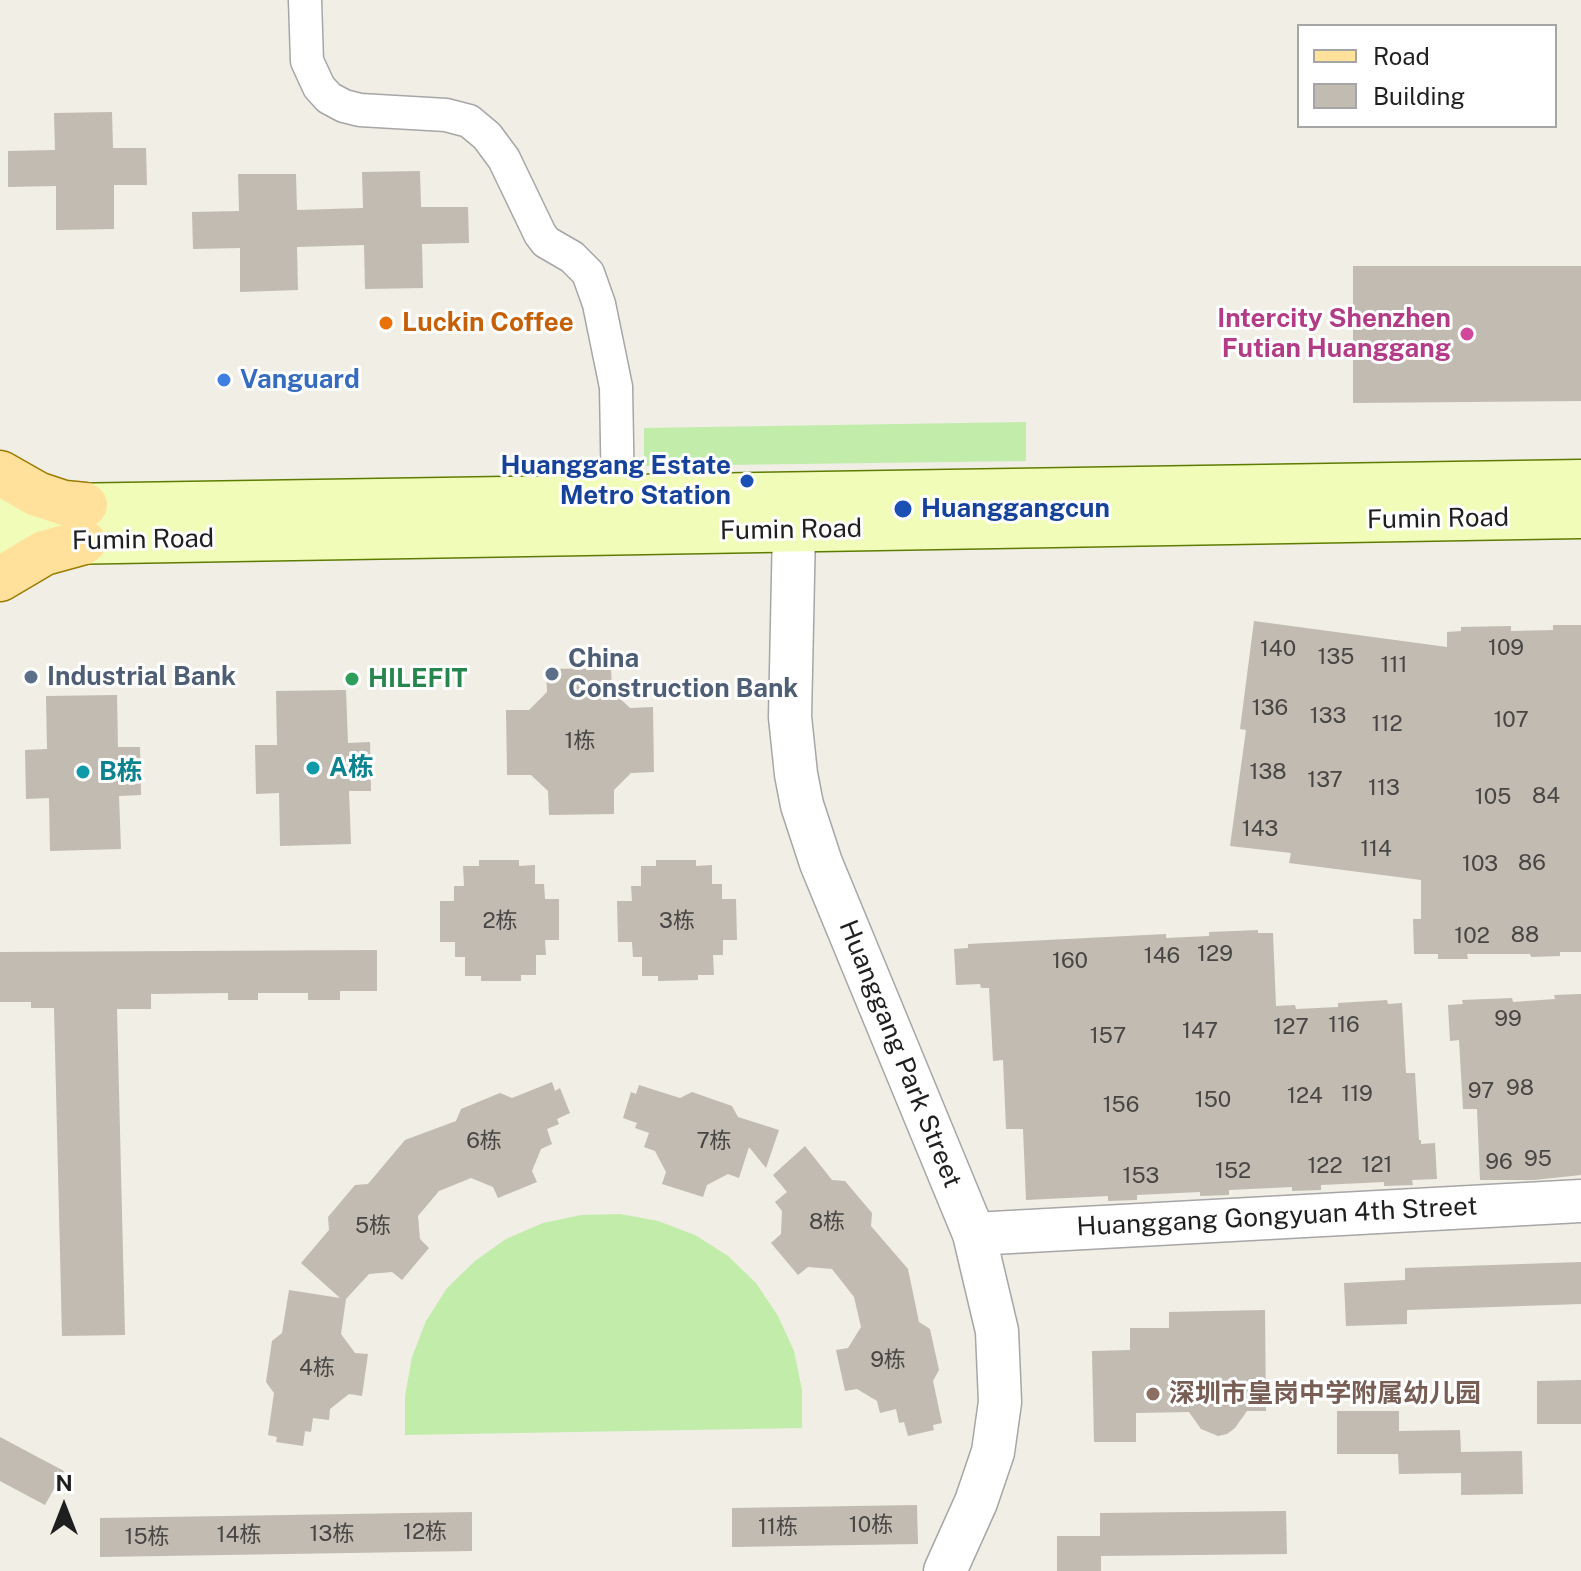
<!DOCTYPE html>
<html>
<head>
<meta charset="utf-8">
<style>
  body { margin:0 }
  #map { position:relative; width:1581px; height:1571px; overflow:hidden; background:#f0eee5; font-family:"Public Sans",sans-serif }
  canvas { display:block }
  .legend { position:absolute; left:1297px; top:24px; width:260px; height:104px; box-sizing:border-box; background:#fff; border:2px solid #a5a5a5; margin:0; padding:10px 14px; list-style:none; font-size:24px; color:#1f1f1f }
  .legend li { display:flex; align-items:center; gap:16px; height:40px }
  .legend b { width:40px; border:2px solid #a5a5a5 }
  .north { position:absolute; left:24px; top:1467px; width:80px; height:80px; -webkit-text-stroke:6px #fff; paint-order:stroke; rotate:0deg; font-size:22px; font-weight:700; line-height:32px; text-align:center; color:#1f1f1f }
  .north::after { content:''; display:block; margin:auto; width:28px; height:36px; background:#1f1f1f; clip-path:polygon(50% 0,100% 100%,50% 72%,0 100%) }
</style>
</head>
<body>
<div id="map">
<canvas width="1581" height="1571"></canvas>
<ul class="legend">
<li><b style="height:10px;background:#ffe19c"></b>Road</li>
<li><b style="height:22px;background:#c1bbb1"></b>Building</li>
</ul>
<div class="north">N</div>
</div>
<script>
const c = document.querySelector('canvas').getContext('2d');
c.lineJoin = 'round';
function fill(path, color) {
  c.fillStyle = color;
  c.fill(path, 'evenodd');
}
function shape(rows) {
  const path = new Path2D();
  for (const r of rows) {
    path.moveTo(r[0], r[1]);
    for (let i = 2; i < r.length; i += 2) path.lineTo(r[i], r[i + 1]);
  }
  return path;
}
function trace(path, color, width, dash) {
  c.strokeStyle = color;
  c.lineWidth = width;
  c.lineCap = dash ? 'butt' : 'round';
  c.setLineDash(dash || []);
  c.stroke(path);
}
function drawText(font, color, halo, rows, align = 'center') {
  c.font = font + ' "Public Sans","Noto Sans SC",sans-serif';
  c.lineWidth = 6;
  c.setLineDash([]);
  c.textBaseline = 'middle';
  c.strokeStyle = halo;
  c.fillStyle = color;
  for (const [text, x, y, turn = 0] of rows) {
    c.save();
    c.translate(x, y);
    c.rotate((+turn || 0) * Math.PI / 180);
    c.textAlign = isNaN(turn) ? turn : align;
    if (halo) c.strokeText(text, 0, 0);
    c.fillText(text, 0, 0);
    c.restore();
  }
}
fill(shape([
  [1026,422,1026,461,644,466,644,428],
  [620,1214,658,1221,695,1235,728,1256,756,1283,778,1316,794,1351,802,1390,802,1428,405,1435,405,1396,412,1357,426,1321,447,1288,475,1261,506,1239,543,1223,581,1215]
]), '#c1eca9');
fill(shape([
  [112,112,113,148,146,148,147,185,114,185,114,229,56,230,56,186,8,187,8,151,55,150,54,113],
  [420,171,421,207,468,207,469,243,422,244,423,288,365,289,364,245,331,246,297,247,298,290,240,292,240,248,193,249,192,212,239,211,238,174,296,174,297,210,363,208,362,172],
  [1353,266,1581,266,1581,401,1353,403],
  [1254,621,1447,647,1447,632,1461,631,1461,627,1511,626,1511,631,1553,630,1553,625,1581,625,1581,952,1560,952,1560,956,1531,957,1530,954,1467,954,1468,959,1438,959,1438,954,1414,954,1413,919,1421,919,1421,880,1289,863,1291,853,1230,846,1246,730,1240,729],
  [611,668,612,691,630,708,653,707,654,772,631,773,614,790,614,814,549,815,548,791,531,775,507,775,506,710,529,710,547,692,546,669],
  [346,690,348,743,370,742,371,791,349,791,351,844,280,846,279,793,256,794,255,745,277,745,276,691],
  [117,695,118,747,140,747,141,795,119,796,121,849,50,851,49,798,26,799,25,750,47,749,46,696],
  [479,860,519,860,519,866,535,865,535,884,544,884,545,899,559,899,559,940,545,940,546,955,536,955,536,975,521,975,521,981,481,981,481,976,465,976,465,957,455,957,455,942,440,942,440,901,454,901,454,886,464,886,463,866,479,866],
  [656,860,696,860,696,866,712,865,712,884,722,884,722,899,736,899,737,940,723,940,723,955,713,955,714,975,698,975,698,980,658,981,658,976,642,976,642,957,633,957,632,942,618,942,617,901,632,901,631,886,641,886,641,866,656,866],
  [1258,930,1258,933,1273,933,1276,1006,1295,1005,1296,1009,1338,1007,1338,1003,1387,1000,1388,1004,1402,1003,1406,1073,1415,1073,1419,1140,1421,1140,1421,1144,1435,1143,1437,1179,1412,1180,1413,1185,1384,1186,1384,1182,1321,1185,1321,1190,1292,1191,1292,1187,1229,1190,1229,1195,1200,1196,1200,1192,1137,1195,1137,1200,1108,1201,1108,1196,1026,1200,1023,1129,1006,1129,1003,1060,993,1061,989,988,981,988,980,984,956,985,954,949,968,948,968,944,1166,934,1166,938,1209,936,1209,932],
  [377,950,377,991,340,991,340,1000,308,1000,308,993,258,993,258,1000,228,1000,228,993,151,994,151,1009,117,1009,125,1335,62,1336,54,1008,31,1008,31,1002,0,1002,0,952],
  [1581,994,1581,1175,1534,1180,1480,1180,1477,1109,1463,1109,1459,1040,1450,1041,1448,1005,1463,1004,1462,1000,1512,998,1513,1002,1555,999,1554,995],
  [552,1082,555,1091,560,1088,570,1113,557,1119,559,1124,547,1129,552,1144,541,1149,532,1171,537,1182,498,1198,493,1187,471,1178,439,1191,418,1216,420,1239,429,1248,402,1280,392,1272,369,1274,346,1299,341,1334,355,1353,368,1354,362,1396,349,1394,330,1409,329,1420,313,1418,311,1432,305,1431,303,1446,276,1442,277,1437,268,1435,274,1393,266,1382,272,1341,282,1333,289,1290,340,1298,301,1263,329,1230,328,1217,355,1185,368,1184,405,1140,456,1121,461,1109,500,1093,512,1098],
  [639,1085,680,1098,692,1092,732,1106,738,1117,779,1130,766,1168,749,1147,739,1178,728,1174,707,1185,703,1197,662,1184,666,1172,655,1151,644,1147,649,1133,635,1128,637,1123,623,1118,631,1092,636,1094],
  [805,1146,832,1180,845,1181,872,1213,871,1226,908,1269,919,1322,930,1329,939,1370,933,1381,942,1423,933,1425,934,1430,908,1436,904,1422,899,1423,896,1409,880,1413,877,1401,857,1389,845,1391,836,1350,848,1348,861,1327,854,1297,832,1269,808,1267,798,1275,771,1243,781,1234,782,1211,775,1202,787,1192,773,1175],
  [1581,1262,1581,1304,1407,1310,1407,1324,1346,1326,1344,1283,1405,1280,1405,1268],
  [1265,1310,1266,1411,1247,1411,1235,1428,1227,1434,1218,1436,1201,1429,1189,1412,1136,1413,1136,1442,1094,1442,1092,1351,1130,1350,1130,1328,1169,1328,1169,1312],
  [1581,1380,1581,1424,1537,1424,1537,1381],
  [1337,1411,1399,1411,1399,1431,1460,1430,1461,1452,1522,1451,1523,1494,1461,1495,1461,1473,1399,1474,1398,1454,1337,1454],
  [0,1437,64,1471,45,1505,0,1481],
  [917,1505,918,1544,732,1547,732,1508],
  [1286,1511,1287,1554,1101,1556,1101,1571,1057,1571,1057,1536,1100,1536,1100,1513],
  [472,1512,472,1551,100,1557,100,1518]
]), '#c1bbb1');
const minor = shape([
  [305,0,307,61,319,87,329,98,344,106,360,110,446,115,469,121,487,136,504,159,540,234,546,242,572,257,588,273,599,304,616,387,618,498]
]);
const tertiary = shape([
  [794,530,790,717,796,774,802,805,821,863,974,1234,997,1331,1000,1402,993,1452,976,1502,945,1571],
  [974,1234,1581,1201]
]);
const secondary = shape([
  [0,507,1581,482],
  [0,543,1581,516]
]);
const primary = shape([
  [0,473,37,494,64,503,85,505],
  [0,579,44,553,84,542]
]);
trace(minor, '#a6a6a6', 35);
trace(tertiary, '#a6a6a6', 45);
trace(secondary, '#5f7c00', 47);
trace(primary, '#9b7b00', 47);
trace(minor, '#fff', 32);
trace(tertiary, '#fff', 42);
trace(secondary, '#f0fcb7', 44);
trace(primary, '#ffe19c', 44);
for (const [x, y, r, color] of [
  [386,323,8,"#e8710a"],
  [1467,334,8,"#d1479c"],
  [224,380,8,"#3f7fe0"],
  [747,481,8,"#1a4fb4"],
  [903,509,10,"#1a4fb4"],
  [552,674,8,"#5c6f8a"],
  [31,677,8,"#5c6f8a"],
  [352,679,8,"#2e9e5b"],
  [313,768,8,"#0f9aa8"],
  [83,772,8,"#0f9aa8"],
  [1153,1394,8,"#8d6e63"]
]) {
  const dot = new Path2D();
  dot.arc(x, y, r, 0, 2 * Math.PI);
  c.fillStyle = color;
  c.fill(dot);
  trace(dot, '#fff', 3);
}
drawText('22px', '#484644', null, [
  ["109",1506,648],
  ["140",1278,649],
  ["135",1336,657],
  ["111",1394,665],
  ["136",1270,708],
  ["133",1328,716],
  ["107",1511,720],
  ["112",1387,724],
  ["1栋",580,741],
  ["138",1268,772],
  ["137",1325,780],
  ["113",1384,788],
  ["84",1546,796],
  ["105",1493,797],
  ["143",1260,829],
  ["114",1376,849],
  ["86",1532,863],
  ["103",1480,864],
  ["2栋",500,921],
  ["3栋",677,921],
  ["88",1525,935],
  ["102",1472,936],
  ["129",1215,954],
  ["146",1162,956],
  ["160",1070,961],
  ["99",1508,1019],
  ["116",1344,1025],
  ["127",1291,1027],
  ["147",1200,1031],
  ["157",1108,1036],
  ["98",1520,1088],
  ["97",1481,1091],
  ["119",1357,1094],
  ["124",1305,1096],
  ["150",1213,1100],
  ["156",1121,1105],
  ["6栋",484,1141],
  ["7栋",714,1141],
  ["95",1538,1159],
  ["96",1499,1162],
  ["121",1377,1165],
  ["122",1325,1166],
  ["152",1233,1171],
  ["153",1141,1176],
  ["8栋",827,1222],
  ["5栋",373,1226],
  ["9栋",888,1360],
  ["4栋",317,1368],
  ["10栋",871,1525],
  ["11栋",778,1527],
  ["12栋",425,1532],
  ["13栋",332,1534],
  ["14栋",239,1535],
  ["15栋",147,1537]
]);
drawText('bold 26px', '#b23c85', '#fff', [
  ["Intercity Shenzhen",1451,319],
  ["Futian Huanggang",1451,349]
], 'right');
drawText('bold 26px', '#c56008', '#fff', [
  ["Luckin Coffee",402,323]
], 'left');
drawText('bold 26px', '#366cbe', '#fff', [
  ["Vanguard",240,380]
], 'left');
drawText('bold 26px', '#164399', '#fff', [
  ["Huanggang Estate",731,466],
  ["Metro Station",731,496],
  ["Huanggangcun",921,509,"left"]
], 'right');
drawText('26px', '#1f1f1f', '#fff', [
  ["Fumin Road",1438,519,-1],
  ["Fumin Road",791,530,-1],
  ["Fumin Road",143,540,-1],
  ["Huanggang Park Street",900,1054,68],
  ["Huanggang Gongyuan 4th Street",1277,1217,-3]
]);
drawText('bold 26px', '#4e5e75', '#fff', [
  ["China",568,659],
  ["Construction Bank",568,689],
  ["Industrial Bank",47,677]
], 'left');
drawText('bold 26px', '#27864d', '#fff', [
  ["HILEFIT",368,679]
], 'left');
drawText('bold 26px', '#0d838f', '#fff', [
  ["A栋",329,768],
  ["B栋",99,772]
], 'left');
drawText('bold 26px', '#785e54', '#fff', [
  ["深圳市皇岗中学附属幼儿园",1169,1394]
], 'left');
</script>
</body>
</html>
